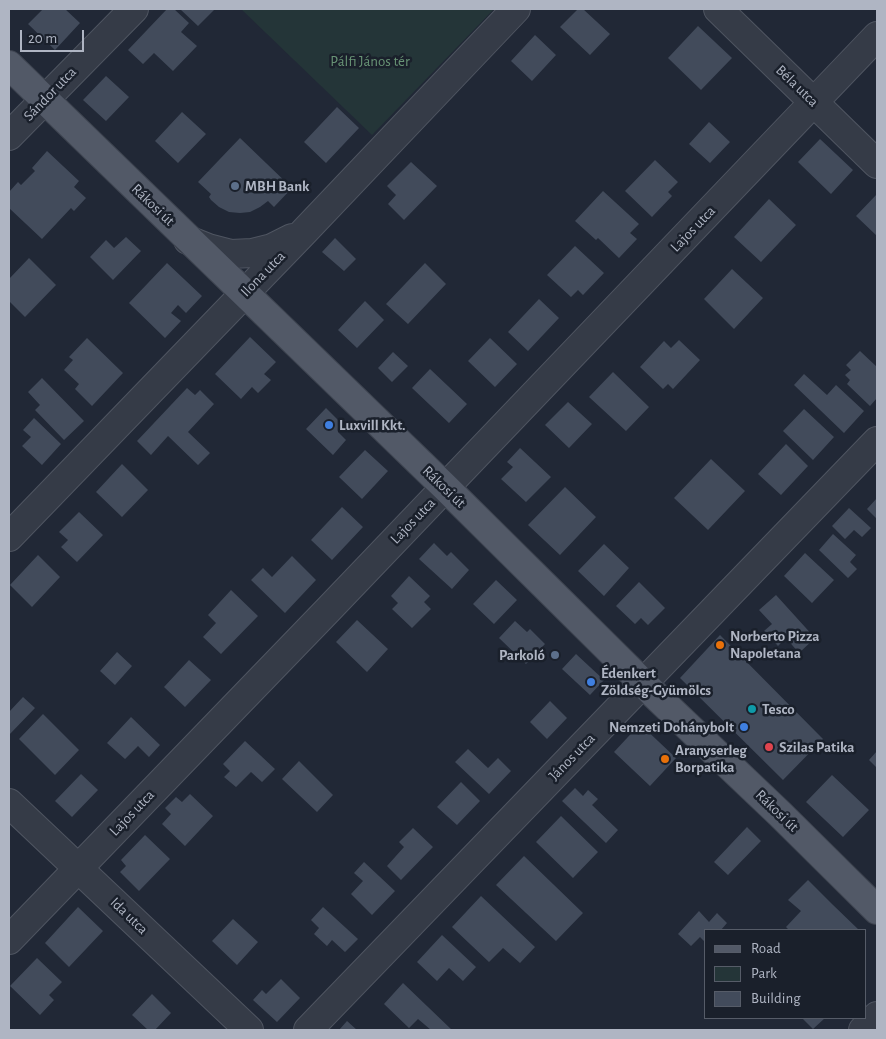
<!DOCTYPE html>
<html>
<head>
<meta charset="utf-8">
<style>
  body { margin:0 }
  #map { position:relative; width:886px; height:1039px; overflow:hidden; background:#212836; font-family:"Alegreya Sans",sans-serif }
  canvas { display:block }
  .frame { position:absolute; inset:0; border:10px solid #afb5c3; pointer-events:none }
  .legend { position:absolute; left:704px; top:929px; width:162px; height:90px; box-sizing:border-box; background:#1a202b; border:1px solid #565c68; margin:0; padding:6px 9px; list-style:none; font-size:15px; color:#afb5c3 }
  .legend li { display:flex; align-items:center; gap:10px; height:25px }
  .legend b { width:25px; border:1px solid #565c68 }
  .scale { position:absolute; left:20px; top:30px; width:64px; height:22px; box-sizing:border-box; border:2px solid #afb5c3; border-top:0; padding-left:6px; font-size:15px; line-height:18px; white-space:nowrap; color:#afb5c3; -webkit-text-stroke:4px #1a202b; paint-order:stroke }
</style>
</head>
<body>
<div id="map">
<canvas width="886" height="1039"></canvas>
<div class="frame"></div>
<ul class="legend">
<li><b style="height:6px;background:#525967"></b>Road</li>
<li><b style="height:14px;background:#243538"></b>Park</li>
<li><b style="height:14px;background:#424b5b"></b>Building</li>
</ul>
<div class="scale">20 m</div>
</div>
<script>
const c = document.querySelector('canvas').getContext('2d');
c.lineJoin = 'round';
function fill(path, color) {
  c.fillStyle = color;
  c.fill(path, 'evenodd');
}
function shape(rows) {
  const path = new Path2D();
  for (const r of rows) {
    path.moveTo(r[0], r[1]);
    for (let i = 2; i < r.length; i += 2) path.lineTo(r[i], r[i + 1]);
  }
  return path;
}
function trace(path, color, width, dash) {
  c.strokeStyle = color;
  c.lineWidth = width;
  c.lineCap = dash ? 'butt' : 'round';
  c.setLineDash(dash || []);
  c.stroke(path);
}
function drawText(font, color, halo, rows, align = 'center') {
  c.font = font + ' "Alegreya Sans",sans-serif';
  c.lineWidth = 5;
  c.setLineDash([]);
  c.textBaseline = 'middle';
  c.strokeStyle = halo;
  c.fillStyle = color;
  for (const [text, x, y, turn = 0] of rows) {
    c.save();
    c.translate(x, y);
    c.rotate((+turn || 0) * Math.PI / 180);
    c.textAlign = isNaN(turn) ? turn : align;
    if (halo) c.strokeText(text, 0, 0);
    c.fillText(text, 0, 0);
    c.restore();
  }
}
fill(shape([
  [241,9,494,9,372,135]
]), '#243538');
fill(shape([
  [43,9,65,9,80,23,55,50,28,24],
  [167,9,174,9,189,23,181,32,197,46,173,71,154,53,143,64,128,50],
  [180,9,215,9,198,26],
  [578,9,583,9,610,34,590,55,560,27],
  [698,26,732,58,701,90,668,58],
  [535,35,556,55,532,81,511,61],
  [106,76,129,97,106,121,83,100],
  [337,107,359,128,326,163,304,142],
  [182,112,206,134,178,163,155,141],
  [709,122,730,142,710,163,689,144],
  [240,138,292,188,274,207,268,201,260,207,250,212,240,213,229,212,219,207,211,200,209,197,211,194,198,182],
  [820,139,853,170,831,194,798,162],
  [47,151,79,181,74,187,86,198,74,211,71,208,42,239,9,208,9,192,18,182,21,185,35,171,32,168],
  [655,160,678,182,668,192,672,196,652,217,625,191],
  [411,162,437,186,404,220,388,204,396,195,387,186],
  [603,191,639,224,630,233,637,239,619,258,598,238,596,240,575,221],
  [877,194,877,236,856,216],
  [769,199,796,225,761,262,734,237],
  [126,237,141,251,113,280,90,257,106,240,114,248],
  [335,238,356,259,344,271,322,252],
  [575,246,604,273,583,295,578,290,571,297,547,275],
  [29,258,56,285,25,317,9,301,9,279],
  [167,263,202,296,186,313,178,305,171,313,181,321,165,338,129,303],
  [425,263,446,284,408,324,386,304],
  [732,269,763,298,734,329,704,299],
  [539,299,559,318,528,351,508,332],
  [365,301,384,320,357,348,338,330],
  [250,337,276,362,264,374,271,380,258,393,252,387,241,399,215,374],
  [87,338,123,373,92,406,75,389,79,384,64,370,73,360,69,357],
  [490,338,517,364,495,387,468,361],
  [679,340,700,360,673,389,668,384,663,389,640,367,664,341,671,348],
  [860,351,877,367,877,398,870,406,847,384,850,380,845,375,851,370,846,365],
  [393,352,408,366,392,382,378,368],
  [430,369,467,404,449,423,412,388],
  [613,372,649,407,626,431,589,397],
  [804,374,827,395,836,385,864,411,844,433,794,385],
  [42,378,84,421,64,440,35,410,40,405,28,392],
  [187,388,195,395,200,390,214,404,188,432,210,453,198,465,168,436,151,455,137,441],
  [568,402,592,424,569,448,545,425],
  [326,408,344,426,338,432,346,440,333,455,306,429],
  [804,409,834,437,813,460,783,431],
  [34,418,61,444,42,465,22,446,31,437,23,430],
  [786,444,808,466,781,495,758,474],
  [520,448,551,477,526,502,501,479,513,467,507,462],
  [365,450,388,471,362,499,339,477],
  [711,459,745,491,708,530,674,498],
  [122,464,148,490,122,517,96,492],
  [565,487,596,517,560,555,528,525],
  [877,498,877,519,867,509],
  [342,507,363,527,332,560,311,540],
  [849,508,871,528,862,537,854,530,845,539,832,526],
  [79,512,103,535,77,562,61,547,68,540,59,532],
  [833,534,856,555,850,562,857,569,848,578,819,550],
  [434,543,447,556,451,552,469,570,452,589,419,559],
  [604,544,629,568,604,596,578,571],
  [805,553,834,580,812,603,784,576],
  [38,555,60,577,32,607,10,585],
  [292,556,316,580,285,613,251,580,263,568,272,577],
  [409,576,430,596,424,602,431,609,412,628,392,609,398,603,391,596],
  [496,580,517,600,494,624,473,604],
  [639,582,665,608,648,625,641,618,635,624,616,606],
  [231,590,258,616,221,654,203,637,216,623,208,615],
  [776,595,815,638,799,653,786,638,778,646,764,631,772,624,759,610],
  [357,620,388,649,367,672,336,642],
  [515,621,527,632,530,629,545,644,526,664,499,638],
  [720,635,823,739,783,780,680,678],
  [117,652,132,666,115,685,100,671],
  [576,654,604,680,590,695,562,669],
  [189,660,211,680,185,707,164,687],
  [23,697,35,708,9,735,9,712],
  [550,701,567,718,547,739,530,722],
  [43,714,79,750,55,775,19,739],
  [131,717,160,745,149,757,138,746,125,759,107,743],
  [640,724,676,758,650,786,614,752],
  [245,741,275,769,262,782,251,772,236,787,224,777,230,771,223,764],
  [468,749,488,768,498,758,511,771,489,794,455,762],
  [877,751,877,768,869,760],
  [299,761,333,795,317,812,282,779],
  [81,774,98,790,72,817,55,801],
  [832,775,869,810,843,837,806,802],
  [461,782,480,801,457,825,437,807],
  [575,788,583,796,588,790,598,799,592,805,618,830,606,843,562,801],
  [190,794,213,816,185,846,162,824,171,814,165,808,176,797,182,802],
  [561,816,598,852,573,878,536,842],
  [747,827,761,841,728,875,714,862],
  [413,828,433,847,401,880,387,866,404,847,399,842],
  [145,835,170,859,139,891,120,872,126,866,121,860],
  [524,856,583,913,556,941,496,885],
  [364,862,395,891,372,915,351,894,363,881,354,873],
  [808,880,832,904,859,930,789,930,786,927,801,911,788,900],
  [481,896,535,947,520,963,503,948,489,962,452,927],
  [78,907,103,931,69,967,45,943],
  [323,907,358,939,345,952,332,940,327,946,314,934,319,928,311,920],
  [699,911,709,922,717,913,727,923,721,930,705,930,705,942,700,937,691,946,678,934],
  [233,919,258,942,237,965,212,941],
  [442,935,476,967,463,981,449,968,437,981,417,962],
  [37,958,62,982,49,995,54,1000,40,1015,10,986],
  [281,979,300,998,277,1022,253,1000,262,990,266,994],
  [403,983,452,1030,431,1030,418,1019,409,1028,384,1004],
  [152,994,171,1013,155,1030,148,1030,132,1015],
  [802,1018,825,1018,813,1029],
  [347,1021,357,1030,339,1030]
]), '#424b5b');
const minor = shape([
  [718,9,877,164],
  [9,136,134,9],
  [188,240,208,248,231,254,252,253,272,248,292,238],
  [9,537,301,235,516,9],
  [9,803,249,1030],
  [9,940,327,611,877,36],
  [308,1030,877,441],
  [863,1030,877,1016]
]);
const major = shape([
  [9,65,445,487,657,697,780,814,877,910]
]);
trace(minor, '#4f5561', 30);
trace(major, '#3e4450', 30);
trace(minor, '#353b47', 28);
trace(major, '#525967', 28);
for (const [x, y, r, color] of [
  [235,186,5,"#5c6f8a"],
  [329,425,5,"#3f7fe0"],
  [720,645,5,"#e8710a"],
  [555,655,5,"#5c6f8a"],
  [591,682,5,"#3f7fe0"],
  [752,709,5,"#0f9aa8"],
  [744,727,5,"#3f7fe0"],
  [769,747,5,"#e0444e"],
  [665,759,5,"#e8710a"]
]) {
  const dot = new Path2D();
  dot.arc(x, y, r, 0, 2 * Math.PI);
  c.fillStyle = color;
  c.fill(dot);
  trace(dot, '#1a202b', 2);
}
drawText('15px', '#689375', '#1a202b', [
  ["Pálfi János tér",370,61]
]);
drawText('15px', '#afb5c3', '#1a202b', [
  ["Béla utca",797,86,44],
  ["Sándor utca",50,94,-46],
  ["Rákosi út",153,205,44],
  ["Lajos utca",693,229,-46],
  ["Ilona utca",263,274,-46],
  ["Rákosi út",444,487,44],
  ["Lajos utca",413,521,-46],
  ["János utca",572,757,-46],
  ["Rákosi út",777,811,44],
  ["Lajos utca",132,813,-46],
  ["Ida utca",129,916,44]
]);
drawText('bold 15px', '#afb5c3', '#1a202b', [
  ["MBH Bank",245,186],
  ["Luxvill Kkt.",339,425],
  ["Norberto Pizza",730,636],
  ["Napoletana",730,653],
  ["Parkoló",545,655,"right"],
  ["Édenkert",601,673],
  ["Zöldség-Gyümölcs",601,690],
  ["Tesco",762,709],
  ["Nemzeti Dohánybolt",734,727,"right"],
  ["Szilas Patika",779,747],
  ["Aranyserleg",675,750],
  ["Borpatika",675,767]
], 'left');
</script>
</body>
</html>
